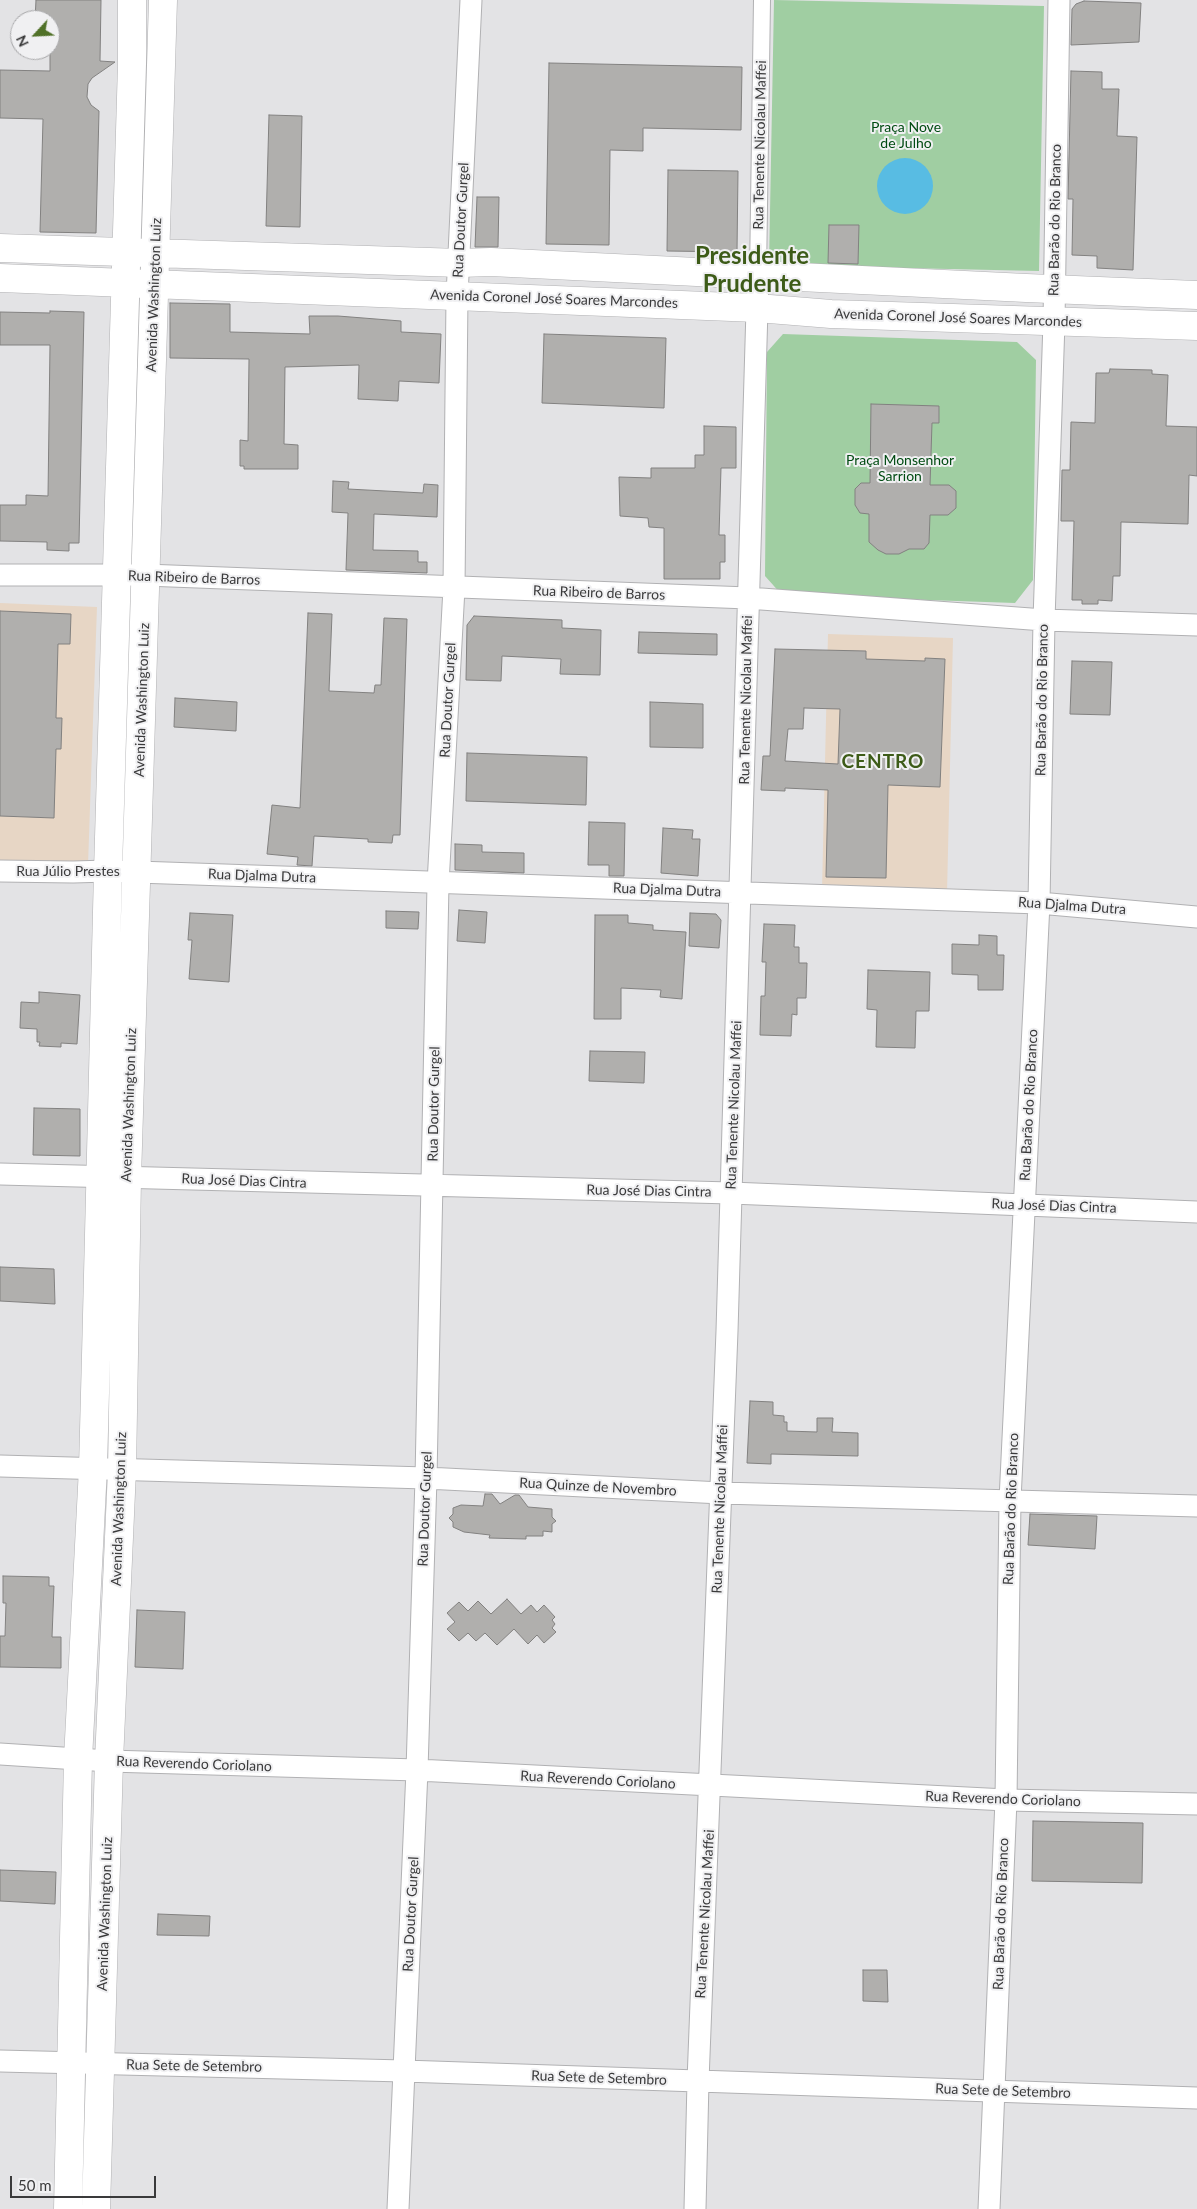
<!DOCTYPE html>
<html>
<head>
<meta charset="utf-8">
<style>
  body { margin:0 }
  #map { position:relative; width:1197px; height:2209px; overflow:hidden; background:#e3e3e5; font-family:Lato,sans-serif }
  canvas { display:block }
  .north { position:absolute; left:10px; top:10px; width:50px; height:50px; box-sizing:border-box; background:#f0f0f2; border:1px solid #a7a7a9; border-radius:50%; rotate:245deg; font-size:14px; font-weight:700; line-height:20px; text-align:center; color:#3a3a3b }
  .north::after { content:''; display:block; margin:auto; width:18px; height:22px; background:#507128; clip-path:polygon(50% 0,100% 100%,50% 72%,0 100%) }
  .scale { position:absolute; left:10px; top:2176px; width:146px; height:22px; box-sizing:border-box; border:2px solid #3a3a3b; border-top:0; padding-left:6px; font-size:15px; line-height:18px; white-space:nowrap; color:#3a3a3b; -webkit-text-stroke:4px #f0f0f2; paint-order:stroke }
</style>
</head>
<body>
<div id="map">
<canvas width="1197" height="2209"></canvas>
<div class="north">N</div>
<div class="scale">50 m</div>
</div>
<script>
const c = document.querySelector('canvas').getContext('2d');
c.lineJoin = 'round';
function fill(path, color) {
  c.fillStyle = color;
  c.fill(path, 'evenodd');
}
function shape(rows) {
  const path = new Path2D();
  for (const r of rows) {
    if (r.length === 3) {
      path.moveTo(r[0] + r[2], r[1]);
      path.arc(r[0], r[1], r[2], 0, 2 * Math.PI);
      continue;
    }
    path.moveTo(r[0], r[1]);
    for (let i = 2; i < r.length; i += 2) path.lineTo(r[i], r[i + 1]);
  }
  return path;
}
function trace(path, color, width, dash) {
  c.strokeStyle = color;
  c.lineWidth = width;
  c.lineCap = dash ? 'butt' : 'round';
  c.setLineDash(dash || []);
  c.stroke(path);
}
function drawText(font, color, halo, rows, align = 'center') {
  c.font = font + ' Lato,sans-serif';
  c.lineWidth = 4;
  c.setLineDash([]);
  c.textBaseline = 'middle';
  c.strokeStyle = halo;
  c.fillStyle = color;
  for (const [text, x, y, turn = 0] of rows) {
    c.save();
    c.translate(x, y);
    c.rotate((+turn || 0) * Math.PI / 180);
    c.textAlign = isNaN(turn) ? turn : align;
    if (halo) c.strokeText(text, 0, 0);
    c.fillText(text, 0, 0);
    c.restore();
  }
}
fill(shape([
  [0,603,97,607,88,865,0,861],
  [828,634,953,638,947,893,822,890]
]), '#e7d6c5');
fill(shape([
  [774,0,1044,6,1039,271,769,265],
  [783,334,1017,342,1036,360,1033,580,1015,603,782,595,765,576,767,352]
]), '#a0cea2');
fill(shape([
  [905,186,28]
]), '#58bce3');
const building = shape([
  [36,0,101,0,100,61,115,62,92,78,88,84,87,97,91,105,99,111,96,233,40,232,43,119,0,118,0,70,50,71,50,20,35,20,36,0],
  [1084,1,1141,3,1139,42,1071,45,1072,9,1076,4,1084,1],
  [549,63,742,67,741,130,643,128,643,151,610,150,609,245,546,244,549,63],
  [1071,71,1102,72,1102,89,1119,89,1117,136,1137,137,1133,270,1097,268,1097,256,1072,255,1073,199,1068,199,1071,71],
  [269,115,302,116,300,227,266,226,269,115],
  [668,170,738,171,737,252,667,251,668,170],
  [477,197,499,197,498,247,475,247,477,197],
  [829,225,859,225,858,264,828,263,829,225],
  [170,303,230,304,230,332,310,334,309,316,338,316,401,321,401,332,441,334,439,383,399,381,398,401,358,399,359,365,285,367,284,444,298,445,298,469,244,469,244,466,240,466,240,440,248,441,249,359,170,358,170,303],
  [50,311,84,312,79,543,69,543,69,551,47,550,47,542,0,541,0,505,26,505,26,495,48,496,50,345,0,345,0,312,50,313,50,311],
  [544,334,666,338,664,408,542,403,544,334],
  [1110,369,1152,370,1152,374,1168,375,1166,426,1197,427,1197,476,1189,475,1188,524,1121,522,1120,576,1113,576,1112,601,1098,600,1098,604,1082,604,1082,600,1072,600,1074,521,1061,521,1062,470,1070,470,1071,422,1095,423,1096,373,1109,373,1110,369],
  [871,404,939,406,939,423,932,423,930,485,949,485,956,491,956,508,948,515,930,515,929,543,924,549,909,549,899,554,886,554,878,550,869,542,869,514,860,513,855,505,855,489,861,483,870,483,871,404],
  [704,426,736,427,736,468,721,468,719,535,725,535,725,562,720,562,720,579,664,579,664,528,649,527,648,518,620,516,619,477,651,478,651,468,695,468,695,455,704,455,704,426],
  [333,481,349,482,348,489,423,493,424,484,438,485,437,517,374,514,373,550,418,551,418,562,427,562,427,573,346,570,348,513,332,512,333,481],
  [0,611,71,614,70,644,58,644,56,718,62,718,61,749,56,749,54,818,0,816,0,611],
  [308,613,332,614,329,691,374,693,375,685,381,685,384,618,407,619,400,835,393,835,392,843,368,842,368,839,314,836,312,866,297,865,298,857,267,854,272,805,300,808,308,613],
  [474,616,562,620,562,628,601,630,600,675,560,674,561,659,502,656,501,681,466,680,467,625,474,616],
  [639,632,717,634,717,655,638,653,639,632],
  [775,649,866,651,866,659,925,661,925,658,945,659,940,787,888,785,886,878,826,877,828,790,785,788,785,791,761,790,763,756,770,756,775,649],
  [804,708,840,709,838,764,785,761,788,729,803,729,804,708],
  [1072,661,1112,662,1110,715,1070,714,1072,661],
  [175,698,237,702,236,731,174,727,175,698],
  [650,702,703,704,703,748,650,747,650,702],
  [467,753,587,757,586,805,466,801,467,753],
  [589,822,625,823,624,876,609,876,609,865,588,865,589,822],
  [663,828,693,830,692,839,700,839,698,876,661,873,663,828],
  [455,844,482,845,482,852,524,853,524,873,455,870,455,844],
  [459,910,487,912,485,943,457,941,459,910],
  [386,911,419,912,418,929,386,928,386,911],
  [190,913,233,915,229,982,189,979,192,940,188,940,190,913],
  [690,913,716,914,721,920,719,948,689,946,690,913],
  [595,915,628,915,628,923,653,925,653,930,686,932,682,999,660,997,661,990,621,988,621,1019,594,1019,595,915],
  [764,924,795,925,794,947,799,947,799,963,807,963,806,998,797,998,797,1015,792,1014,791,1036,760,1035,761,996,765,996,766,962,762,962,764,924],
  [979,935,997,936,997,955,1004,955,1003,990,978,990,978,975,952,974,952,944,979,945,979,935],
  [868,970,930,972,929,1011,916,1011,915,1048,876,1047,877,1010,867,1009,868,970],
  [39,992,80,995,77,1044,61,1043,61,1047,39,1046,40,1042,37,1042,37,1029,20,1028,21,1002,39,1003,39,992],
  [590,1051,645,1052,644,1083,589,1081,590,1051],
  [34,1108,80,1109,80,1156,33,1155,34,1108],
  [0,1267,54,1269,55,1304,0,1301,0,1267],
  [750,1401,773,1402,773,1415,784,1416,784,1422,787,1422,787,1431,817,1432,817,1418,833,1418,832,1432,858,1433,858,1456,771,1454,771,1464,747,1463,750,1401],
  [485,1494,492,1494,500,1504,515,1495,519,1495,528,1507,552,1509,552,1517,556,1521,552,1524,552,1532,543,1531,543,1536,526,1536,526,1539,489,1538,490,1535,464,1532,453,1527,453,1522,449,1518,453,1514,453,1508,461,1505,483,1506,485,1494],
  [1030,1514,1097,1516,1095,1549,1028,1545,1030,1514],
  [3,1576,49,1577,49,1586,54,1586,52,1637,61,1637,61,1668,0,1667,0,1636,5,1636,6,1603,3,1603,3,1576],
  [507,1599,521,1614,531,1605,537,1612,544,1605,555,1617,552,1620,555,1624,552,1628,556,1632,544,1643,537,1635,528,1644,514,1629,497,1645,485,1633,476,1641,468,1633,459,1641,447,1629,455,1622,447,1613,459,1602,468,1611,478,1601,491,1614,507,1599],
  [137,1610,185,1612,183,1669,135,1667,137,1610],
  [1033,1821,1143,1823,1142,1883,1032,1881,1033,1821],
  [0,1870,56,1872,55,1904,0,1901,0,1870],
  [158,1914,210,1916,209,1936,157,1935,158,1914],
  [863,1970,887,1970,888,2002,863,2001,863,1970]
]);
fill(building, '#b0afad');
trace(building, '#828180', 1);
const pedestrian = shape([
  [758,275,762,0]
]);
const minor = shape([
  [0,575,145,575,748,598,1044,620,1197,625],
  [0,871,73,872,108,871,1039,903,1197,917],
  [0,1174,731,1193,1197,1212],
  [0,1466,426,1478,721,1493,1197,1506],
  [0,1754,109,1761,417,1770,1006,1800,1197,1804],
  [0,2061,404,2071,1197,2098],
  [398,2209,417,1770,426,1478,438,884,454,588,457,296,471,0],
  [695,2209,698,2081,727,1331,758,275],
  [989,2209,1006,1800,1010,1500,1039,903,1044,620,1054,322,1059,0]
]);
const secondary = shape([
  [0,248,460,263,491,262,1026,288,1197,295],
  [0,278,757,308,831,314,1197,326],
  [68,2209,78,1759,93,1468,96,1355,108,871,132,64,132,0],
  [96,2209,109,1761,122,1470,127,1178,163,0]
]);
trace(pedestrian, '#b1b1b3', 18);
trace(minor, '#b1b1b3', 23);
trace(secondary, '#b1b1b3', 29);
trace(pedestrian, '#fff', 16);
trace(minor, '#fff', 21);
trace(secondary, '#fff', 28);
drawText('14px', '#004b12', '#f0f0f2', [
  ["Praça Nove",906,127],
  ["de Julho",906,143],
  ["Praça Monsenhor",900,460],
  ["Sarrion",900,476]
]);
drawText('14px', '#3a3a3b', '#f0f0f2', [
  ["Rua Tenente Nicolau Maffei",760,145,-89],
  ["Rua Doutor Gurgel",461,220,-87],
  ["Rua Barão do Rio Branco",1055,220,-89],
  ["Avenida Washington Luiz",154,295,-88],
  ["Avenida Coronel José Soares Marcondes",554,299,2],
  ["Avenida Coronel José Soares Marcondes",958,318,2],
  ["Rua Ribeiro de Barros",194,578,2],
  ["Rua Ribeiro de Barros",599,593,2],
  ["Avenida Washington Luiz",142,700,-88],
  ["Rua Doutor Gurgel",448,700,-87],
  ["Rua Tenente Nicolau Maffei",746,700,-89],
  ["Rua Barão do Rio Branco",1042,700,-89],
  ["Rua Júlio Prestes",68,871],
  ["Rua Djalma Dutra",262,876,2],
  ["Rua Djalma Dutra",667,890,2],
  ["Rua Djalma Dutra",1072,906,4],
  ["Rua Doutor Gurgel",434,1104,-89],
  ["Avenida Washington Luiz",129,1105,-88],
  ["Rua Tenente Nicolau Maffei",734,1105,-88],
  ["Rua Barão do Rio Branco",1029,1105,-87],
  ["Rua José Dias Cintra",244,1181,2],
  ["Rua José Dias Cintra",649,1191,1],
  ["Rua José Dias Cintra",1054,1206,2],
  ["Rua Quinze de Novembro",598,1487,3],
  ["Avenida Washington Luiz",119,1509,-88],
  ["Rua Doutor Gurgel",425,1509,-88],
  ["Rua Tenente Nicolau Maffei",720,1509,-88],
  ["Rua Barão do Rio Branco",1011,1509,-88],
  ["Rua Reverendo Coriolano",194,1764,2],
  ["Rua Reverendo Coriolano",598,1780,3],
  ["Rua Reverendo Coriolano",1003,1799,2],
  ["Avenida Washington Luiz",105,1914,-88],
  ["Rua Doutor Gurgel",411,1914,-87],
  ["Rua Tenente Nicolau Maffei",705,1914,-87],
  ["Rua Barão do Rio Branco",1001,1914,-88],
  ["Rua Sete de Setembro",194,2066,1],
  ["Rua Sete de Setembro",599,2078,2],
  ["Rua Sete de Setembro",1003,2091,2]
]);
c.letterSpacing = '1px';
drawText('bold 19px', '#3d5b18', '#f0f0f2', [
  ["CENTRO",883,762]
]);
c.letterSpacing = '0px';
drawText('bold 24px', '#3d5b18', '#f0f0f2', [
  ["Presidente",752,256],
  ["Prudente",752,284]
]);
</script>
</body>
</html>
